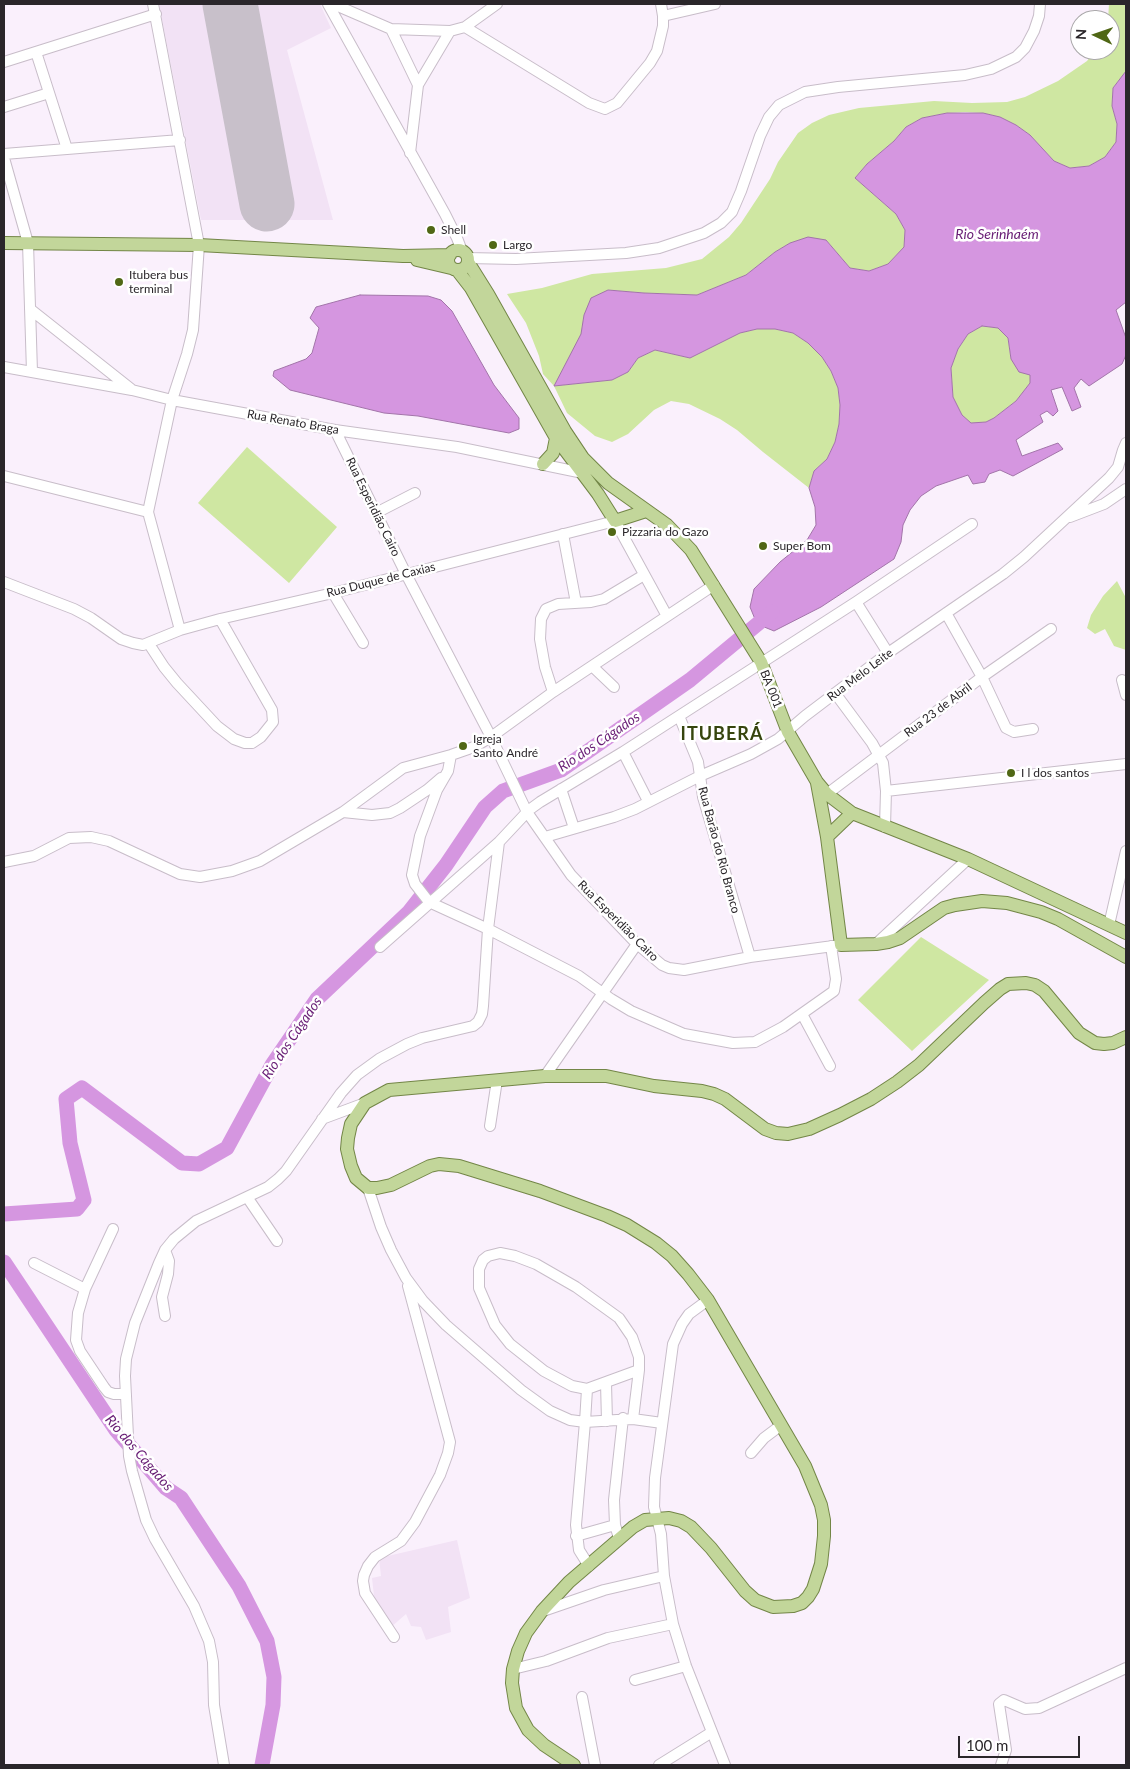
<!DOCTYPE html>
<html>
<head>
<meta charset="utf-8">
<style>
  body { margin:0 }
  #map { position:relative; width:1130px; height:1769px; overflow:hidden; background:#faf0fc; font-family:Lato,sans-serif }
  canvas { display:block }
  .frame { position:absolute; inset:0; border:5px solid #2a262a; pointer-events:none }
  .north { position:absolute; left:1070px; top:10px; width:50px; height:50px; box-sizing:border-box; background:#fff; border:1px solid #aaa8aa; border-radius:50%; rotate:273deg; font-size:14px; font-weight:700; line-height:20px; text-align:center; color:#2a262a }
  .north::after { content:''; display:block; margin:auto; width:18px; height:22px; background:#506715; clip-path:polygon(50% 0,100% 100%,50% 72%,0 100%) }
  .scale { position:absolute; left:958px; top:1736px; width:122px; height:22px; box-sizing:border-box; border:2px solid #2a262a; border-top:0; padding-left:6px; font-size:15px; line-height:18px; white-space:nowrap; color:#2a262a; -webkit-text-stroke:4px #fff; paint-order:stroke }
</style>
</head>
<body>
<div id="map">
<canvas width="1130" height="1769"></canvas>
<div class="frame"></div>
<div class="north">N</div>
<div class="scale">100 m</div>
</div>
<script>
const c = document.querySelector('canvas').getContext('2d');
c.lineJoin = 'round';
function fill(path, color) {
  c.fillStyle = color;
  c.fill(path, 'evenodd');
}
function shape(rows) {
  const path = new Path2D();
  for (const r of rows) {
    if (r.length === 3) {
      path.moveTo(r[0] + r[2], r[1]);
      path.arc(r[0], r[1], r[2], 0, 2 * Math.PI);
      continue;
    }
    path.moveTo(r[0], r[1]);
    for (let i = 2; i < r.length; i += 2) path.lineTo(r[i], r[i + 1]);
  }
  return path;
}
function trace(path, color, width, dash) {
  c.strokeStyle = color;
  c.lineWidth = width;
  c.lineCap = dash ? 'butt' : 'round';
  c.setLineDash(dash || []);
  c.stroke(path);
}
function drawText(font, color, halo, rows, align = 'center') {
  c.font = font + ' Lato,sans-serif';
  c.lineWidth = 5;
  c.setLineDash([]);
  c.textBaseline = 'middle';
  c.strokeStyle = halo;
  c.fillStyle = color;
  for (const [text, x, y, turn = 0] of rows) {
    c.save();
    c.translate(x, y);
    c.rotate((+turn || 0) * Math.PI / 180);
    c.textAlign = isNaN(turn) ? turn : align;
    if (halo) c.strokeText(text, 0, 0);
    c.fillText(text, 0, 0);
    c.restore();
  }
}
fill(shape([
  [159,4,320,4,331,28,287,50,333,220,201,220],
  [457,1540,470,1598,448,1607,451,1632,426,1640,421,1627,411,1626,406,1614,390,1628,374,1596,372,1578,381,1576,379,1558]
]), '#f2e2f5');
fill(shape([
  [1109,4,1126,4,1126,71,1113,88,1112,106,1117,124,1116,142,1105,157,1089,166,1070,168,1054,161,1030,135,1016,125,1000,117,983,113,965,112,947,113,922,118,906,127,894,141,867,164,855,178,896,214,905,230,904,247,888,264,869,271,850,268,826,240,790,243,775,252,746,275,697,295,644,293,608,290,584,315,582,334,555,386,612,380,628,372,638,358,655,350,690,358,740,333,757,329,775,329,793,333,808,343,822,357,831,371,838,388,840,405,839,424,835,442,827,459,814,471,809,488,763,452,737,430,720,419,689,404,671,401,654,410,628,434,612,442,595,436,567,413,554,386,543,374,539,356,526,323,507,294,542,288,592,274,666,268,702,259,729,237,741,223,770,179,778,162,798,133,812,123,829,115,859,108,934,101,972,103,1007,102,1025,97,1058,81,1087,61,1095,50,1110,50,1110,20,1108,20],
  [982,326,998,328,1008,338,1011,359,1030,375,1030,384,1016,401,994,418,986,422,971,424,962,415,953,397,951,368,958,349,968,334],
  [247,447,337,527,289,583,198,503],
  [1117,581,1126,598,1126,650,1114,646,1105,629,1095,634,1087,628,1091,615,1103,596],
  [921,937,989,980,912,1051,858,1000]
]), '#cfe7a2');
const water = shape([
  [1126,71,1126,302,1116,310,1126,338,1126,355,1122,364,1089,386,1081,379,1074,388,1081,407,1072,411,1062,387,1051,390,1058,411,1053,416,1047,411,1040,415,1043,422,1016,440,1022,456,1058,443,1063,449,1013,476,1000,470,989,474,985,482,973,484,968,475,936,486,921,496,910,510,903,525,901,542,894,559,821,607,774,631,757,624,750,607,754,589,780,562,807,540,816,525,815,507,809,488,814,471,827,459,835,442,839,424,840,405,838,388,831,371,822,357,808,343,793,333,775,329,757,329,740,333,690,358,655,350,638,358,628,372,612,380,554,386,581,334,584,315,591,298,608,290,644,293,697,295,746,275,775,252,790,243,808,237,826,240,850,268,869,271,888,264,904,247,905,230,896,214,855,178,867,164,894,141,906,127,922,118,947,113,983,113,1000,117,1016,125,1030,135,1054,161,1070,168,1089,166,1105,157,1116,142,1117,124,1112,106,1113,88,1126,71],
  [982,326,998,328,1008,338,1011,359,1019,372,1030,375,1030,383,1016,401,994,418,986,422,971,423,962,415,953,397,951,368,958,349,968,334,982,326],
  [360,295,428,296,441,300,452,311,494,385,519,418,519,429,509,433,418,416,384,413,290,390,273,376,274,371,306,359,312,353,319,328,310,318,316,307,360,295]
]);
fill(water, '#d596e0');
trace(water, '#a274a9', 1);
trace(shape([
  [4,1214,77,1209,84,1200,70,1143,66,1099,82,1088,182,1163,199,1164,227,1148,272,1065,317,999,409,912,446,865,485,807,503,791,561,770,690,680,772,612],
  [4,1262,116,1430,166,1488,181,1498,239,1586,267,1641,274,1677,273,1705,262,1765]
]), '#d596e0', 15);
trace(shape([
  [230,4,267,204]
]), '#c8c0ca', 55);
const minor = shape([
  [153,4,199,245,193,330,187,354,172,400,148,512,180,630],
  [328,4,445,214,457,238,462,251],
  [333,4,391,29,450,31,465,27,497,4],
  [663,16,715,4],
  [465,27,589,103,605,109,617,103,650,63,657,51,663,26,663,16,661,4],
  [391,29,418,85],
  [36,52,67,149],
  [4,62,156,14],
  [4,107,49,93],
  [410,153,418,85,450,31],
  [4,154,180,140],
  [4,158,28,243,32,372],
  [467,258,516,259,626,253,659,248,704,233,721,223,732,212,741,191,760,136,769,117,779,105,805,92,838,87,965,75,991,69,1016,57,1025,48,1034,31,1039,16,1040,4],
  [30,309,131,389],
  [4,367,132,390,172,400,335,430,457,447,583,473],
  [335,430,406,574,491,737,527,812,571,875,637,944,662,965,669,968,684,970,750,957,841,945],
  [4,476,148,512],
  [376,513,415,493],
  [1070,517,1104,504,1126,489],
  [563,534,576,603],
  [4,582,74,609,91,618,121,639,133,643,143,645,180,630,220,619,333,593,615,521,667,616],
  [333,593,363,643],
  [856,602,888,653],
  [946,613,982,677,1006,728,1014,732,1033,729],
  [149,644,164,667,177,683,217,726,234,739,245,743,252,743,261,737,273,722,272,710,220,619],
  [593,667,614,687],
  [1122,680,1126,695],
  [553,692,545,667,540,639,541,619,546,609,558,604,591,602,604,599,644,575],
  [835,693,872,743,883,763,886,791,885,827],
  [679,716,698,762,703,797,750,957],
  [623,752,648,801],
  [451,755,448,771,437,790,420,836,412,875,415,884,429,902,488,929,579,976,611,999,631,1011,684,1034,733,1043,755,1042,783,1027,834,991,836,979,831,946],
  [561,789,574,828],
  [886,791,1126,764],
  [827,794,982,677,1051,629],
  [343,812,372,815,390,813,400,808,427,790,441,778],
  [545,837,614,817,635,809,700,776,751,754,778,739,805,716,888,653,1003,574,1024,557,1109,478,1118,467,1123,450,1126,443],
  [4,862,34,856,69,838,91,837,109,841,180,874,200,877,232,871,260,861,343,812,403,768,451,755,474,747,491,737,553,692,714,585],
  [1109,925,1126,851],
  [876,944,968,859],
  [380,947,499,842,529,810,540,802,623,752,856,602,972,524],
  [802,1014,830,1066],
  [545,1076,637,944],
  [322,1119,365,1103],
  [490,1126,497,1080],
  [368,1188,381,1227,391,1250,406,1278,423,1301,446,1325,521,1390,550,1411,570,1420,585,1422,633,1419,662,1423],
  [247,1197,277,1241],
  [113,1229,85,1289,78,1313,76,1340,80,1351,104,1387,108,1392,114,1394,126,1394],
  [34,1263,85,1289],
  [708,1300,689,1314,682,1324,673,1344,655,1478,654,1507,661,1534,664,1576,673,1624,686,1666,725,1765],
  [165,1316,162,1297,168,1274,169,1261,165,1250],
  [606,1383,607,1421],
  [587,1389,585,1422,576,1525,579,1550,589,1566],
  [633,1419,639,1370,639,1357,632,1337,619,1318,576,1287,536,1264,515,1256,500,1253,488,1256,483,1260,479,1269,479,1288,495,1325,510,1344,544,1371,572,1386,587,1389,639,1370],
  [751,1453,764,1438,780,1426],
  [576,1536,615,1525],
  [619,1538,615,1525,614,1500,623,1418],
  [543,1611,604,1590,664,1576],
  [394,1637,365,1593,363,1581,364,1575,368,1566,375,1557,401,1541,415,1522,440,1475,448,1453,450,1442,408,1286],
  [513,1669,546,1661,608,1638,673,1624],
  [635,1680,686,1666],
  [582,1697,595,1765],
  [224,1765,214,1705,213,1662,209,1641,194,1606,155,1539,146,1520,132,1471,129,1456,125,1376,126,1359,135,1323,159,1263,165,1250,174,1239,196,1221,268,1187,278,1179,286,1171,341,1093,357,1075,379,1059,407,1044,422,1038,473,1026,478,1022,482,1014,483,1006,488,929,499,842],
  [659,1765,712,1732],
  [1001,1765,1006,1750,999,1704,1004,1700,1025,1709,1039,1708,1126,1668]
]);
const major = shape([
  [4,243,199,245,403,256,450,255],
  [458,260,10],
  [417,260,451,268],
  [468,262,488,294,565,431,583,458,608,483,667,525,691,550,761,662,788,732,817,782,827,794,852,813,968,859,1126,933],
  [457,270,471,288,556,438,598,494,615,521,646,511],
  [543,464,553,453,556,438],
  [817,783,827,837,841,945,876,944,888,942,900,938,944,908,955,905,982,901,1007,903,1041,912,1058,919,1126,957],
  [827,837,852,813],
  [574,1765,544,1745,528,1730,516,1708,512,1683,513,1669,518,1651,526,1633,542,1611,569,1582,633,1527,645,1520,669,1518,681,1521,691,1527,711,1548,745,1591,755,1600,773,1607,793,1606,802,1603,808,1597,813,1589,821,1564,824,1536,824,1520,821,1505,805,1466,708,1300,688,1274,672,1256,656,1243,627,1225,607,1216,540,1191,459,1166,439,1164,430,1166,391,1185,377,1188,368,1188,356,1178,351,1166,347,1149,348,1138,351,1124,365,1103,389,1090,545,1076,606,1076,654,1086,702,1091,714,1094,725,1099,765,1129,776,1133,788,1134,809,1129,840,1115,871,1099,897,1082,919,1065,984,1003,1000,989,1008,984,1026,983,1035,985,1044,991,1079,1033,1095,1043,1104,1044,1113,1043,1126,1037]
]);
trace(minor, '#c8bdc9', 12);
trace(major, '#738647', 14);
trace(minor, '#fff', 10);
trace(major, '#c2d69a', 12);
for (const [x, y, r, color] of [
  [431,230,5,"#506715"],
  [493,245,5,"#506715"],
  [119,282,5,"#506715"],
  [612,532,5,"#506715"],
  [763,546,5,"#506715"],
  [463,746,5,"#506715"],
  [1011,773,5,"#506715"]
]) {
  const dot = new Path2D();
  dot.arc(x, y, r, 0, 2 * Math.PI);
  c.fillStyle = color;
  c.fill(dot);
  trace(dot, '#fff', 2);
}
drawText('12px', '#2a262a', '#fff', [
  ["Shell",441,230],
  ["Largo",503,245],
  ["Itubera bus",129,275],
  ["terminal",129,289],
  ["Pizzaria do Gazo",622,532],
  ["Super Bom",773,546],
  ["Igreja",473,739],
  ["Santo André",473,753],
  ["I l dos santos",1021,773]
], 'left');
drawText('12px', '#2a262a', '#fff', [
  ["Rua Renato Braga",293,422,10],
  ["Rua Esperidião Cairo",373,507,64],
  ["Rua Duque de Caxias",381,580,-14],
  ["Rua Melo Leite",860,675,-37],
  ["BA 001",771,689,68],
  ["Rua 23 de Abril",938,710,-37],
  ["Rua Barão do Rio Branco",719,850,75],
  ["Rua Esperidião Cairo",618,921,45]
]);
drawText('italic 14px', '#671c74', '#fff', [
  ["Rio Serinhaém",997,234],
  ["Rio dos Cágados",599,742,-34],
  ["Rio dos Cágados",292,1038,-56],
  ["Rio dos Cágados",139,1453,49]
]);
c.letterSpacing = '1px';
drawText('bold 18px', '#36450e', '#fff', [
  ["ITUBERÁ",722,734]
]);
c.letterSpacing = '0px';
</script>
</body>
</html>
